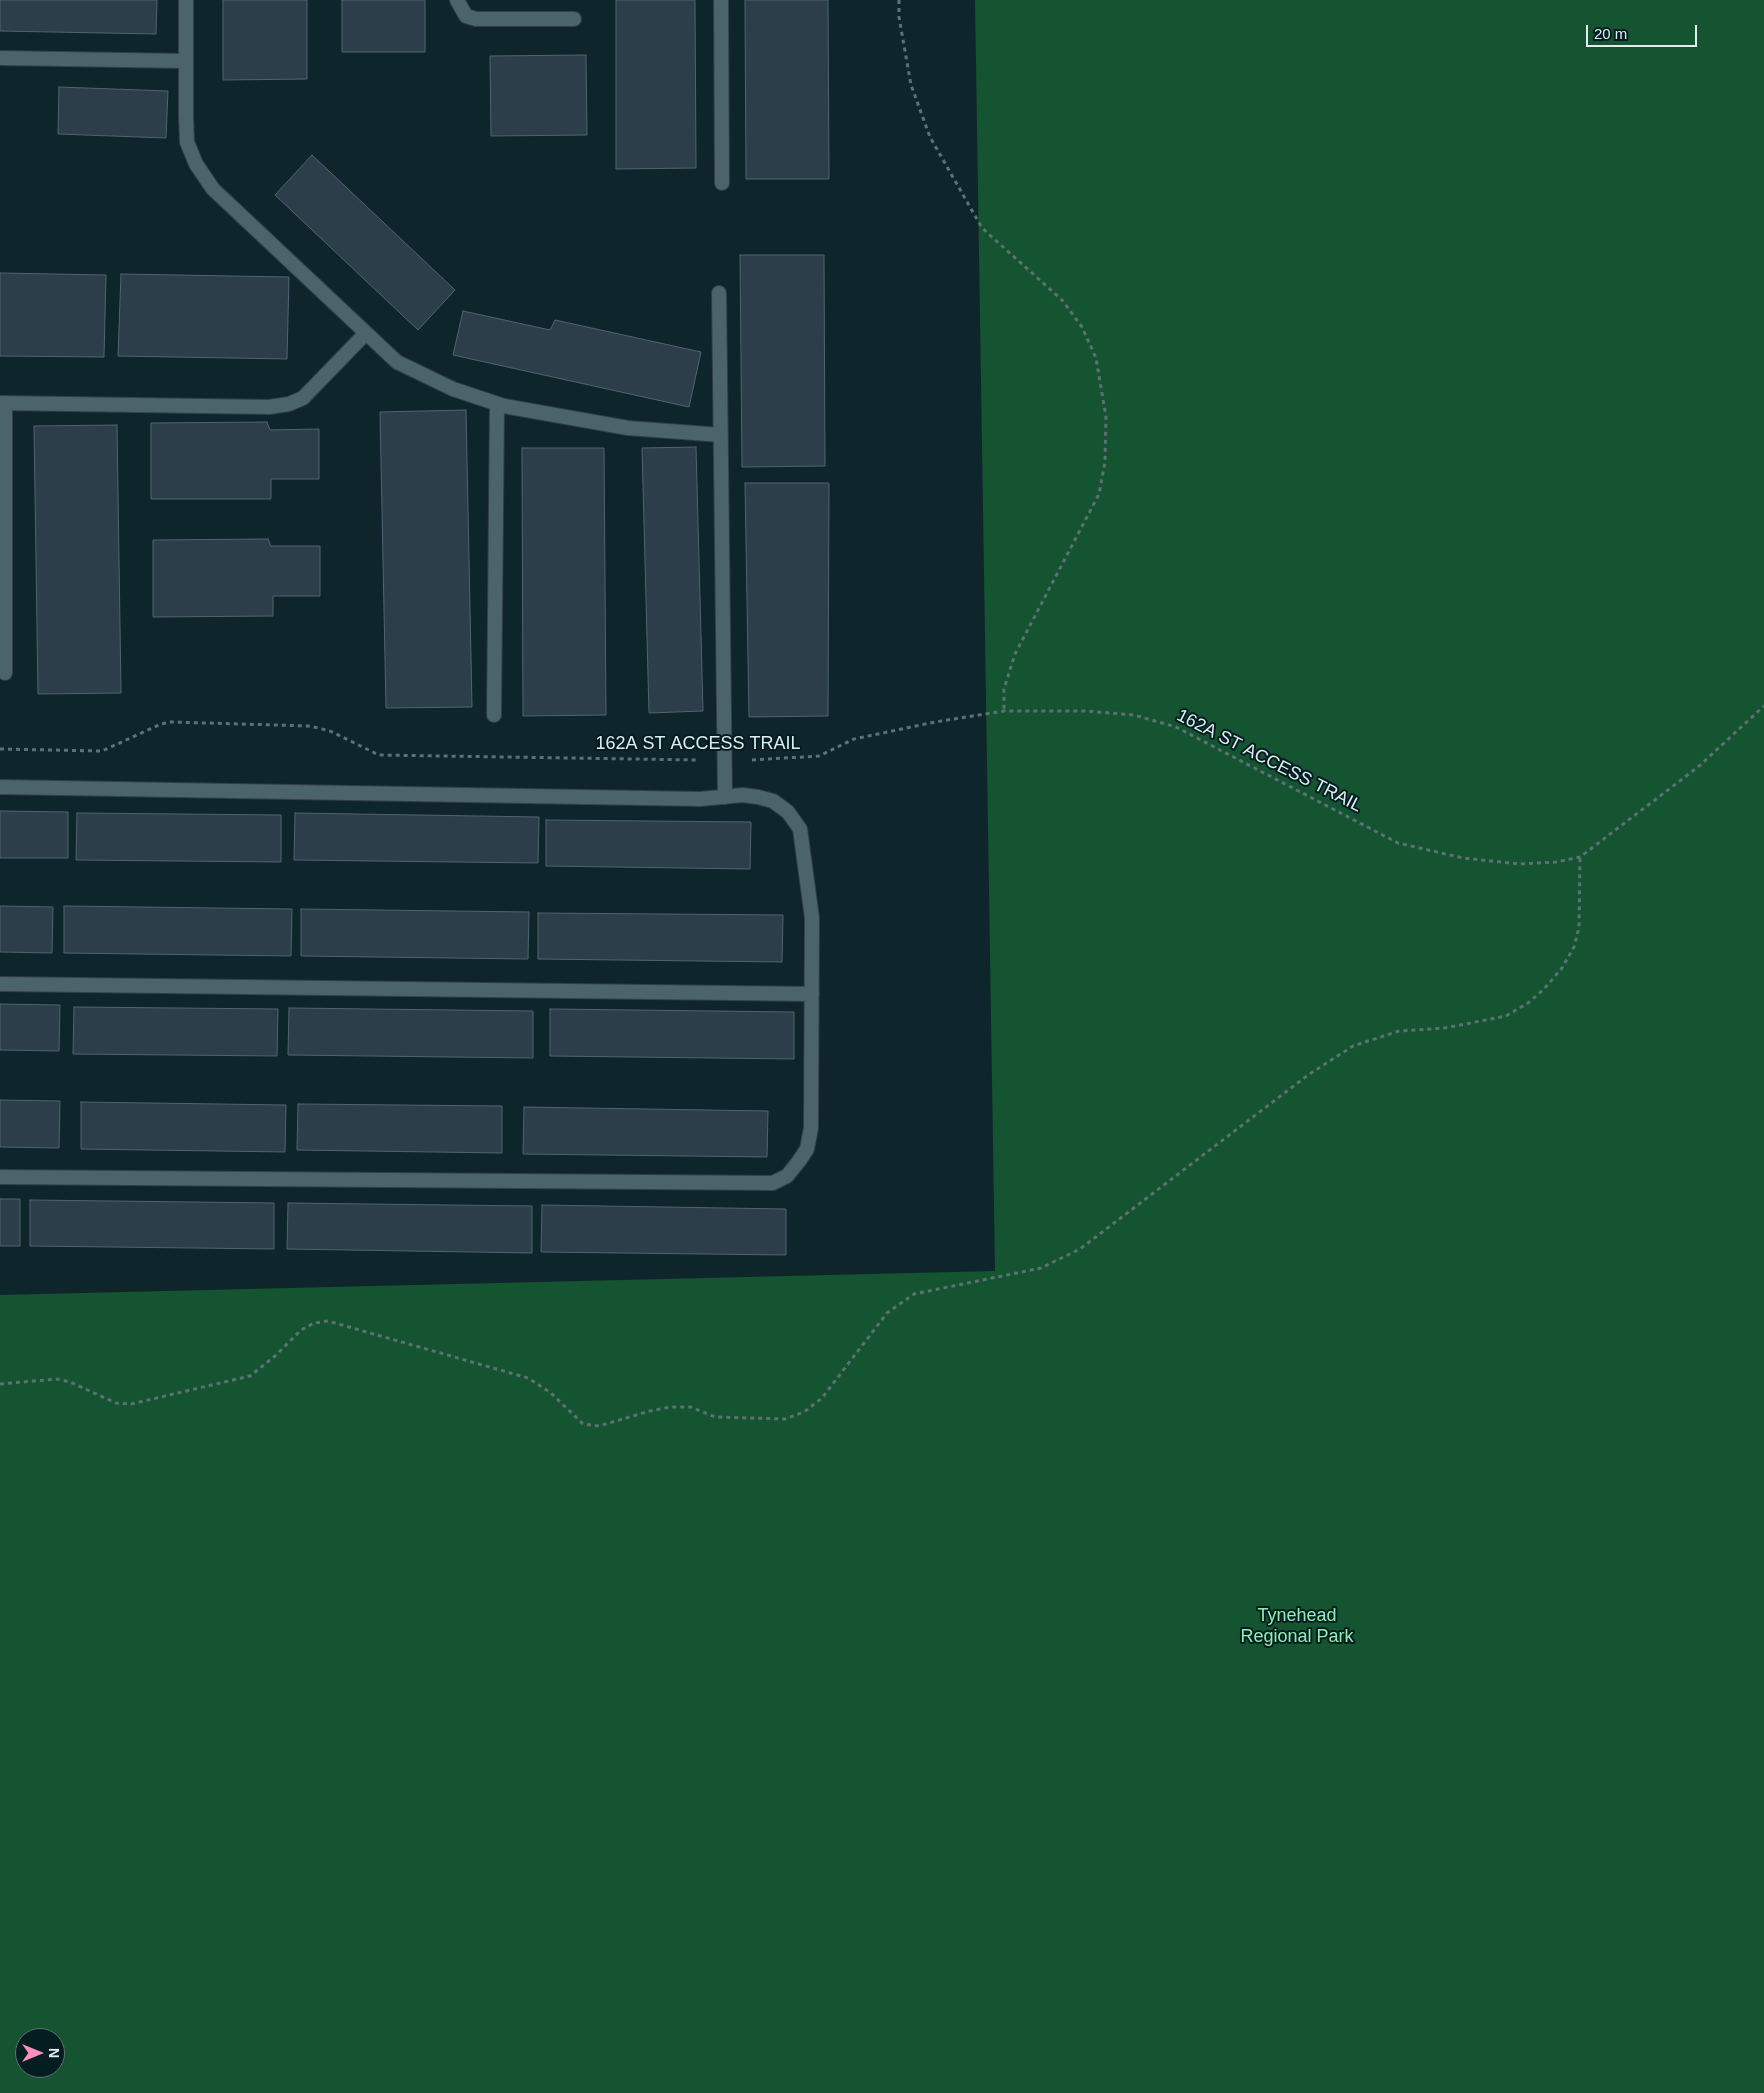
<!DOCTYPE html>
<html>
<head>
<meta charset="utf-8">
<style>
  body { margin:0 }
  #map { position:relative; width:1764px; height:2093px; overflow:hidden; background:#0e262b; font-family:Helvetica,sans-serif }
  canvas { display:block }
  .north { position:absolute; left:15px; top:2028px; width:50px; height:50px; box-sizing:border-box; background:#041d21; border:1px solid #5c7074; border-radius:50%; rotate:90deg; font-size:14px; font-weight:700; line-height:20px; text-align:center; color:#dfedf0 }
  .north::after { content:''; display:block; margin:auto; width:18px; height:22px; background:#fe8ebb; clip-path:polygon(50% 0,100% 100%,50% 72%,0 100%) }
  .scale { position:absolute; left:1586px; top:25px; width:111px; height:22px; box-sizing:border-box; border:2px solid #dfedf0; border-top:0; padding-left:6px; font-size:15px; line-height:18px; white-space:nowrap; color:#dfedf0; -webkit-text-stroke:4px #041d21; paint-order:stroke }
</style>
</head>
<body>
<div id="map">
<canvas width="1764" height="2093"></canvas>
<div class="north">N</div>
<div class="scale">20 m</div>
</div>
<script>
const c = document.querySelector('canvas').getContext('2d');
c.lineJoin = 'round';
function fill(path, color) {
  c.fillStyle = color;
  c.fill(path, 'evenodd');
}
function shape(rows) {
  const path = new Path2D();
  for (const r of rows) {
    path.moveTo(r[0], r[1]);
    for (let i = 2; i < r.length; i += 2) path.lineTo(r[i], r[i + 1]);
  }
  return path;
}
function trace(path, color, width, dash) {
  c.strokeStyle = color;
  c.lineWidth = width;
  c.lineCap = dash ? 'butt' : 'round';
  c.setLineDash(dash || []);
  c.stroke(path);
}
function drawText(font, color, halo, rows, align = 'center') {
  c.font = font + ' Helvetica,sans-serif';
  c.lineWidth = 4;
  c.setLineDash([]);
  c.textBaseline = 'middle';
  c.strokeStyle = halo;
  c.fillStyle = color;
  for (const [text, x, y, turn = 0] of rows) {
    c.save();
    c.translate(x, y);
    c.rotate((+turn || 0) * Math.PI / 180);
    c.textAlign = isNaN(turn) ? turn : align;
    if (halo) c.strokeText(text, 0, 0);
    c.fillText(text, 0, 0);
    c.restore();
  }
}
fill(shape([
  [975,0,1764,0,1764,2093,0,2093,0,1295,995,1271],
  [25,2038,55,2038,55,2068,25,2068]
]), '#145430');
const building = shape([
  [0,0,157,0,156,34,0,31,0,0],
  [223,0,307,0,307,79,223,80,223,0],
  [342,0,425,0,425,52,342,52,342,0],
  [616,0,695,0,696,168,616,169,616,0],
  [745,0,828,0,829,179,746,179,745,0],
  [586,55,587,135,491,136,490,56,586,55],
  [59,87,168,91,166,138,58,134,59,87],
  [312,155,455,290,418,330,275,195,312,155],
  [740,255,824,255,825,466,742,467,740,255],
  [0,273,106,275,104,357,0,356,0,273],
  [121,274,289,277,287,359,118,356,121,274],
  [463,311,550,330,555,320,701,352,689,407,453,355,463,311],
  [466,410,472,707,386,708,380,412,466,410],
  [267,422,270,430,319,429,319,479,271,479,271,499,151,499,151,423,267,422],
  [117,425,121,693,38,694,34,426,117,425],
  [696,447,703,711,649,713,642,448,696,447],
  [522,448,604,448,606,715,523,716,522,448],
  [745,483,829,483,828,716,749,717,745,483],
  [268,539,271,546,320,546,320,596,273,596,273,616,153,617,153,540,268,539],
  [0,811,68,812,68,858,0,858,0,811],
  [77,813,281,815,281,862,76,860,77,813],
  [295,813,539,817,538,863,294,860,295,813],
  [546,820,751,822,750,869,546,866,546,820],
  [0,906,53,907,52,953,0,952,0,906],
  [64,906,292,909,291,956,64,953,64,906],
  [301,909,529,912,528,959,301,956,301,909],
  [538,913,783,915,782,962,538,959,538,913],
  [0,1004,60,1005,59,1051,0,1050,0,1004],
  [74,1007,278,1009,277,1056,73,1054,74,1007],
  [289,1008,533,1011,533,1058,288,1055,289,1008],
  [550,1009,794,1012,794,1059,550,1056,550,1009],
  [0,1100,60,1101,59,1148,0,1147,0,1100],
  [81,1102,286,1105,285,1152,81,1149,81,1102],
  [298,1104,502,1106,502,1153,297,1150,298,1104],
  [524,1107,768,1111,767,1157,523,1154,524,1107],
  [0,1199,20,1199,20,1246,0,1246,0,1199],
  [30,1200,274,1203,274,1249,30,1246,30,1200],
  [288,1203,532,1206,532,1253,287,1249,288,1203],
  [542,1205,786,1209,786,1255,541,1252,542,1205]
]);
fill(building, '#2d3e4b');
trace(building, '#516371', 1);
const service = shape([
  [186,0,186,116,187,142,196,164,213,189,397,362,453,389,504,406,628,428,721,435],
  [457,0,466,16,476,19,574,19],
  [721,0,722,183],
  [0,58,185,61],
  [719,293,725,797],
  [0,403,269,407,289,404,303,398,366,333],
  [5,403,5,673],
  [494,715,497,404],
  [0,787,700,799,743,795,758,797,773,801,788,812,800,829,812,918,811,1128,807,1149,799,1161,787,1176,773,1183,0,1177],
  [0,984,812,994]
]);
trace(service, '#314044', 16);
trace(shape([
  [899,0,899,17,911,85,930,137,982,228,1062,300,1082,327,1096,358,1106,417,1105,462,1099,494,1015,654,1004,689,1004,711],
  [0,749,102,751,161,724,171,722,310,726,330,731,379,755,698,760],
  [752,760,819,756,854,739,935,722,1004,711,1086,711,1134,715,1176,727,1398,843,1463,858,1520,864,1556,862,1580,857,1698,767,1764,706],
  [0,1384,57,1379,70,1382,116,1403,131,1404,250,1376,275,1356,301,1330,314,1323,328,1321,528,1378,551,1393,583,1424,599,1426,650,1411,670,1407,691,1407,715,1417,785,1419,804,1412,822,1398,887,1313,914,1294,1041,1268,1080,1249,1308,1075,1353,1046,1399,1031,1445,1028,1506,1016,1528,1003,1544,989,1562,968,1574,947,1579,928,1580,857]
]), '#5c7075', 3, [4, 4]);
trace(service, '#4b6469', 14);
drawText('18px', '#dfedf0', '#041d21', [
  ["162A ST ACCESS TRAIL",698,744],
  ["162A ST ACCESS TRAIL",1269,761,27]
]);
drawText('18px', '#91eeb0', '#041d21', [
  ["Tynehead",1297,1616],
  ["Regional Park",1297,1637]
]);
</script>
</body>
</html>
